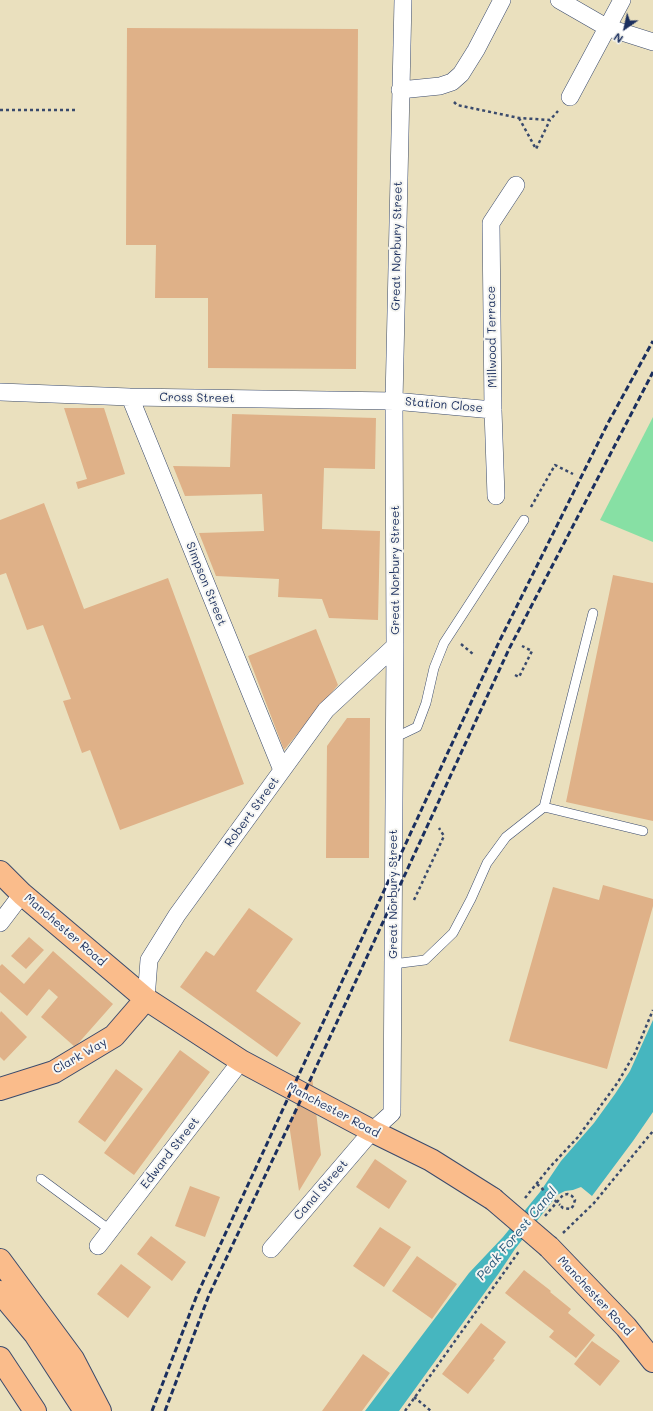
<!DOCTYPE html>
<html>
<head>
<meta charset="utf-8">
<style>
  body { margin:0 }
  #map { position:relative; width:653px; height:1411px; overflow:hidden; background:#eae0be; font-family:Mali,sans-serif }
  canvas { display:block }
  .north { position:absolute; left:605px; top:8px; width:40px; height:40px; -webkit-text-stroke:3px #f6f6f2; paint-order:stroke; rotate:214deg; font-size:11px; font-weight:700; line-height:16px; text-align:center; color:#1b2f5e }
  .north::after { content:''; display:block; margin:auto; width:14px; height:18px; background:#1b2f5e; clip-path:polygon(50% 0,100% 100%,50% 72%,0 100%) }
</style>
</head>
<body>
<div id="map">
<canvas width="653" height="1411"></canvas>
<div class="north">N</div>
</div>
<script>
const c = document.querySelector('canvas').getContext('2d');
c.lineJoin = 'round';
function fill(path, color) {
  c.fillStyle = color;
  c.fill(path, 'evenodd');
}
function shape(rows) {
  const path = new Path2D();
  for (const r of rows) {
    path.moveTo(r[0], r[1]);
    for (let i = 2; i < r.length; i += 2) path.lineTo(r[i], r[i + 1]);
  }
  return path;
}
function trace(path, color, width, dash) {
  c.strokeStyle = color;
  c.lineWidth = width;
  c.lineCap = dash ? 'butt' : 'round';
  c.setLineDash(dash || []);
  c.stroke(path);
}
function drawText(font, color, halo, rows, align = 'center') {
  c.font = font + ' Mali,sans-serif';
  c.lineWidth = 4;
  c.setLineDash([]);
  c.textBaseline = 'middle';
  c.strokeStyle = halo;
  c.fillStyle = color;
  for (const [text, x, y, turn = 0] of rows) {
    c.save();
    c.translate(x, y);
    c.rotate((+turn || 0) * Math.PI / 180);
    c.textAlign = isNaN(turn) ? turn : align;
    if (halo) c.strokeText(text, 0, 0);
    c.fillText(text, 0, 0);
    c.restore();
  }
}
fill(shape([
  [653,417,653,542,600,520]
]), '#87e0a4');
fill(shape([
  [653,1020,653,1112,633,1141,592,1196,581,1187,573,1190,565,1191,557,1195,515,1249,499,1273,399,1411,365,1411,469,1273,503,1237,540,1192,561,1161,594,1123,615,1094,630,1071]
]), '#46b6bf');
fill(shape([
  [127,28,358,29,356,369,208,368,208,298,155,298,156,245,126,245],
  [64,408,104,408,125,474,78,489,76,482,87,479],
  [232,414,376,418,375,469,324,468,322,529,380,531,378,620,329,618,322,599,278,597,279,579,216,576,199,533,264,531,262,494,185,496,173,466,230,467],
  [44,503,84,609,168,578,244,784,120,830,90,750,82,753,63,701,71,699,43,625,27,630,6,573,0,575,0,520],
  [613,575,653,583,653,821,566,802],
  [316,629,338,685,284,750,248,656],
  [347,718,370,718,369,858,326,858,327,746],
  [603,885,653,899,653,906,607,1069,509,1041,553,887,599,900],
  [249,908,293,939,256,991,301,1023,277,1057,180,987,206,951,214,956],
  [29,937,44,950,26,969,11,956],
  [53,951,113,1004,75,1047,41,1017,58,997,49,989,27,1016,0,992,0,966,2,964,24,984],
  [1,1011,27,1037,4,1061,0,1057,0,1013],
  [180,1050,210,1072,134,1175,104,1153],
  [116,1069,143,1089,105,1142,78,1122],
  [312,1076,321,1155,299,1191,289,1124],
  [375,1159,407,1181,389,1209,356,1187],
  [190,1186,220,1197,205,1237,175,1226],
  [380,1227,411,1247,384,1287,353,1266],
  [151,1236,186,1262,172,1281,137,1254],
  [417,1256,457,1284,432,1319,392,1291],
  [121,1264,151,1287,128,1318,97,1294],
  [524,1270,551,1291,550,1292,571,1309,568,1313,595,1335,576,1358,549,1337,554,1331,505,1293],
  [481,1323,506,1342,493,1359,495,1360,468,1394,442,1374],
  [592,1341,620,1361,600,1386,574,1364],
  [363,1354,390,1373,362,1411,322,1411]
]), '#dfb188');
const service = shape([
  [394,738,417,727,426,703,434,668,444,643,524,520],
  [544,807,643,831],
  [393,964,425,960,453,933,471,899,487,863,506,837,544,807,593,613],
  [41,1179,110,1230]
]);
const minor = shape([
  [559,0,606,27,653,42],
  [400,90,440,86,452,82,461,74,476,50,502,0],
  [570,97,622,0],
  [0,392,130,397,394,401,493,410],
  [130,397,282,770],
  [496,496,493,410,491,223,516,185],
  [0,923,22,894],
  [146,999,149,960,177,915,326,710,395,646],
  [98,1246,241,1061],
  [271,1249,372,1131,392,1113,395,646,394,401,403,0]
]);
const primary = shape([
  [0,872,22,894,146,999,241,1061,372,1131,431,1160,493,1199],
  [0,1089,54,1072,114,1036,146,999],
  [549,1247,626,1327,653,1361]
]);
const motorway = shape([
  [0,1260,73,1359,100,1411],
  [0,1292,35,1334,85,1411],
  [0,1358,35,1411]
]);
trace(service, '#3a4a6c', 10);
trace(minor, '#3a4a6c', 18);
trace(primary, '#3a4a6c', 24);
trace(motorway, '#3a4a6c', 24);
trace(shape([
  [454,102,457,105,519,118,550,120,558,111],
  [0,110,76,110],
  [519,118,536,149,550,120],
  [531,507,555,465,573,474],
  [461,644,473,654],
  [515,675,519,677,532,651,522,646],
  [414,900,444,836,439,828],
  [525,1198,550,1167,578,1137,618,1082,635,1053,653,1010],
  [545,1216,563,1195,568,1194,572,1196,575,1200,573,1206,571,1209,563,1208,560,1205],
  [563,1233,594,1203,653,1131],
  [414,1397,431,1411],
  [405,1411,520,1250]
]), '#3a4a6c', 2.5, [3, 3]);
trace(service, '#fff', 9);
trace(minor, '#fff', 17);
trace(primary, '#fabc8b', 22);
trace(motorway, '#fabc8b', 22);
trace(shape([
  [152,1411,197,1295,499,642,608,423,653,341],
  [165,1411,209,1295,312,1076,509,649,653,372]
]), '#1b2f5e', 3, [6, 3]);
const primaryBridge = shape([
  [493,1199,549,1247]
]);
trace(primaryBridge, '#3a4a6c', 24, []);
trace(shape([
  [537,1184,560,1205]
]), '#3a4a6c', 2.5, [3, 3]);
trace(primaryBridge, '#fabc8b', 22);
drawText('12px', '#1b2f5e', '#f6f6f2', [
  ["Great Norbury Street",397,246,-89],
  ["Millwood Terrace",492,337,-91],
  ["Cross Street",197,398,1],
  ["Station Close",444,405,5],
  ["Great Norbury Street",395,570,-90],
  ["Simpson Street",206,584,68],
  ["Robert Street",252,812,-54],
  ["Great Norbury Street",393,894,-90],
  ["Manchester Road",65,930,41],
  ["Clark Way",80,1056,-30],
  ["Manchester Road",333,1110,28],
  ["Edward Street",170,1153,-52],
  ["Canal Street",321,1190,-49],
  ["Manchester Road",595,1296,47]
]);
drawText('italic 13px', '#28587b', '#f6f6f2', [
  ["Peak Forest Canal",517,1234,-50]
]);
</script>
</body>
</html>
